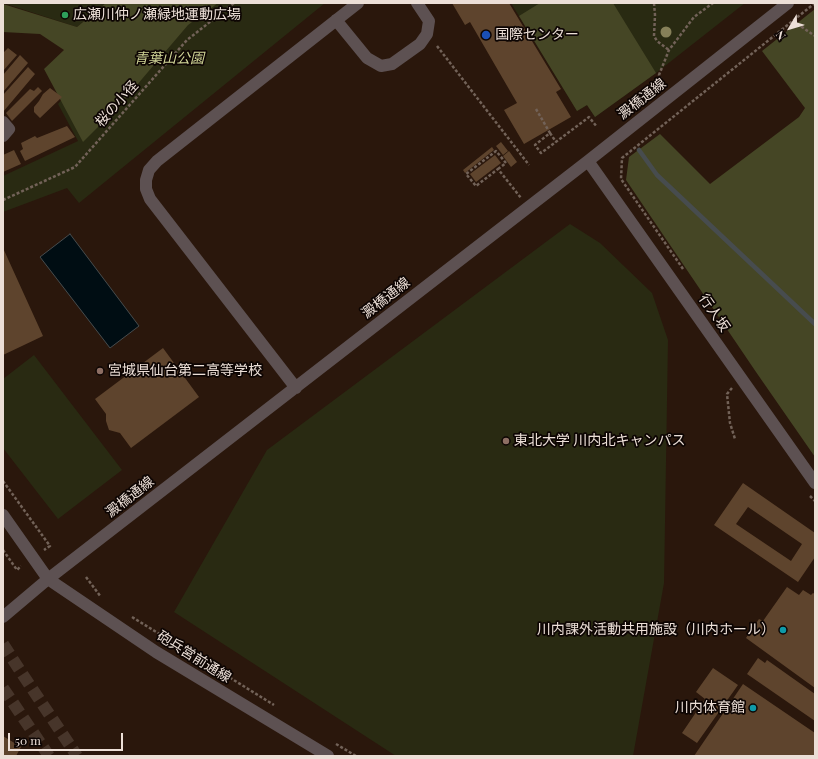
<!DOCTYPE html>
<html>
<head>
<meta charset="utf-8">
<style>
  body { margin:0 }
  #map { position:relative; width:818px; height:759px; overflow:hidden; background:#2a170c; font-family:"Playfair Display",serif }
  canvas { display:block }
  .frame { position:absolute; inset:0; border:4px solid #ecdfd7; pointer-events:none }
  .north { position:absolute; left:770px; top:8px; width:40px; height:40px; -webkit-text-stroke:3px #0d0503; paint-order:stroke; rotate:232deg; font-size:11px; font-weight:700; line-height:16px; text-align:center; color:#ecdfd7 }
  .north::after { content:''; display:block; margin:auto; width:14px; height:18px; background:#ecdfd7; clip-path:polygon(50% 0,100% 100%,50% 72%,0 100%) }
  .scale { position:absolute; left:8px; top:733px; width:115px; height:18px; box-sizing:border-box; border:2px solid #ecdfd7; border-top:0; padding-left:5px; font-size:12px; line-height:14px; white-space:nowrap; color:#ecdfd7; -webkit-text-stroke:3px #0d0503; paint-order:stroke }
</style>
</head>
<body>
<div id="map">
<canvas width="818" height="759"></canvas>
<div class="frame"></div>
<div class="north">N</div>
<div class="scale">50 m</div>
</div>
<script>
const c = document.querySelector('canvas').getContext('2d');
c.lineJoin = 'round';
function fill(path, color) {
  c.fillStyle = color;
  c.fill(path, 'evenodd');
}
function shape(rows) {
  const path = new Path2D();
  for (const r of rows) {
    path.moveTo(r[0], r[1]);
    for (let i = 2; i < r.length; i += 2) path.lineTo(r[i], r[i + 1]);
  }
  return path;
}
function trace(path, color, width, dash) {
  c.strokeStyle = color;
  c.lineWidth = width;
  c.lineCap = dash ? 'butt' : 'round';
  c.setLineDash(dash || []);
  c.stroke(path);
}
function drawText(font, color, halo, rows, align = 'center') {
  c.font = font + ' "Playfair Display","Noto Sans JP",serif';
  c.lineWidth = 3.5;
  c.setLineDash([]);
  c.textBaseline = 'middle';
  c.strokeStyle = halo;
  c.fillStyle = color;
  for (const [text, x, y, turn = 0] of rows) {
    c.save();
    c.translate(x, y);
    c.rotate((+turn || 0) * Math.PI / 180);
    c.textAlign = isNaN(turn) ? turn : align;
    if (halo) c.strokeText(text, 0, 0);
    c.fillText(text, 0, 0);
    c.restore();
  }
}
fill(shape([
  [3,3,106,3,77,27],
  [143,3,325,3,79,203,67,188,3,212,3,176,78,141,58,104],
  [511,3,745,3,656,73,595,117,587,105,577,111],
  [570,224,600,243,652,293,668,340,664,583,633,756,396,756,174,612,267,450],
  [34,355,122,470,58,519,3,448,3,379]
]), '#292a12');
fill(shape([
  [106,3,218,3,188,25,119,106,83,142,44,69,64,50,40,34,3,32,3,4,77,27],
  [540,3,613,3,656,73,595,117,587,105,577,111,519,16],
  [815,9,815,457,756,372,626,180,629,157,660,134,710,184,799,117,805,108,762,51]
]), '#454625');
const water = shape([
  [70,234,139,326,110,348,40,257,70,234]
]);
fill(water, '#000d13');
trace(water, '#474c4e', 1);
trace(shape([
  [639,150,657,175,815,324]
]), '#474c4e', 4.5);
fill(shape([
  [452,3,509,3,561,89,556,92,571,117,524,144,504,110,517,103,470,22,465,25],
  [8,48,17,55,3,71,3,53],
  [20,55,28,63,3,92,3,75],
  [28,67,35,74,3,112,3,95],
  [38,87,42,91,12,121,6,113,30,89,34,91],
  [50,88,62,97,40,118,34,112,34,107,39,101,43,94],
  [67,126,75,137,25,161,20,151,23,149,21,143,35,136,37,138],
  [501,142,508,151,503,155,496,146],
  [492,147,494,150,465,173,463,170],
  [14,150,21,164,3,172,3,155],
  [509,151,517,162,511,167,503,156],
  [495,155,501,163,476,182,470,174],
  [3,248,43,336,3,355],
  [163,348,199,397,131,448,120,433,109,430,106,421,106,414,95,399],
  [743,483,815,533,815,557,798,582,714,525],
  [748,507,802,544,791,561,736,524],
  [787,587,799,595,803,590,811,595,813,593,815,594,815,688,746,638,759,619,763,621],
  [758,658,765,663,767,660,815,694,815,721,747,674],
  [713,668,738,685,697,743,682,733,705,699,696,692],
  [743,684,815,733,815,756,694,756],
  [3,736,21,747,16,756,3,756]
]), '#5e442d');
trace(shape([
  [3,644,19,669,77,756],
  [3,688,49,756]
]), '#47352a', 12, [12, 6]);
trace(shape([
  [654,3,655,15,654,36,657,41,669,50],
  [793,21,815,36],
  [437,46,529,165],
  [661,80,659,75,669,50,694,17,713,3],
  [536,109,550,133,535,145,541,153,589,117,597,127],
  [550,133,556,142],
  [498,169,506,163,496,151,466,174,476,186,498,169,521,198],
  [3,200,75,167,187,40,234,3],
  [683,269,621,179,622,158,815,3],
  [732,388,727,394,730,423,735,439],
  [3,481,50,546,44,550],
  [810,496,815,501],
  [3,550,17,570,21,566],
  [86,577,101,597],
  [132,617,274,705],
  [336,744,356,756]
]), '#726258', 2.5, [3, 2]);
trace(shape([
  [336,20,367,58,381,66,392,64,420,44,427,34,429,21,417,3],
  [3,122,9,129,3,136],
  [588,161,815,483],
  [296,388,150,199,146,189,146,180,149,170,157,161,358,3],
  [3,515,48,579,156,652,328,756],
  [3,617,48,579,588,161,788,3]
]), '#5d5152', 12);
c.fillStyle = '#868059';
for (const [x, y] of [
  [666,32]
]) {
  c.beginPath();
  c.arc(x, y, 5.5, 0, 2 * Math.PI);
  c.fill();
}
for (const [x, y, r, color] of [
  [65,15,4,"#2e9e5b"],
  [486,35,5,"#1a4fb4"],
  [100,371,4,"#8d6e63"],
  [506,441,4,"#8d6e63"],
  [783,630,4,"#0f9aa8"],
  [753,708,4,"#0f9aa8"]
]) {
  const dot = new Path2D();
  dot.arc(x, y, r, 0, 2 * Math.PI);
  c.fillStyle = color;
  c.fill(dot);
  trace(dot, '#0d0503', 1.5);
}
drawText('14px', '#ecdfd7', '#0d0503', [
  ["広瀬川仲ノ瀬緑地運動広場",73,15],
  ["国際センター",495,35],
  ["宮城県仙台第二高等学校",108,371],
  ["東北大学 川内北キャンパス",514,441],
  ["川内課外活動共用施設（川内ホール）",775,630,"right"],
  ["川内体育館",745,708,"right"]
], 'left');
drawText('italic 14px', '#d2d698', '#0d0503', [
  ["青葉山公園",169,59]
]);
drawText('14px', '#ecdfd7', '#0d0503', [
  ["澱橋通線",642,99,-38],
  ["桜の小径",117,104,-48],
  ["澱橋通線",386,298,-38],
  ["行人坂",714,313,55],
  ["澱橋通線",130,497,-38],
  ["砲兵営前通線",194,657,32]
]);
</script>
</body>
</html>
